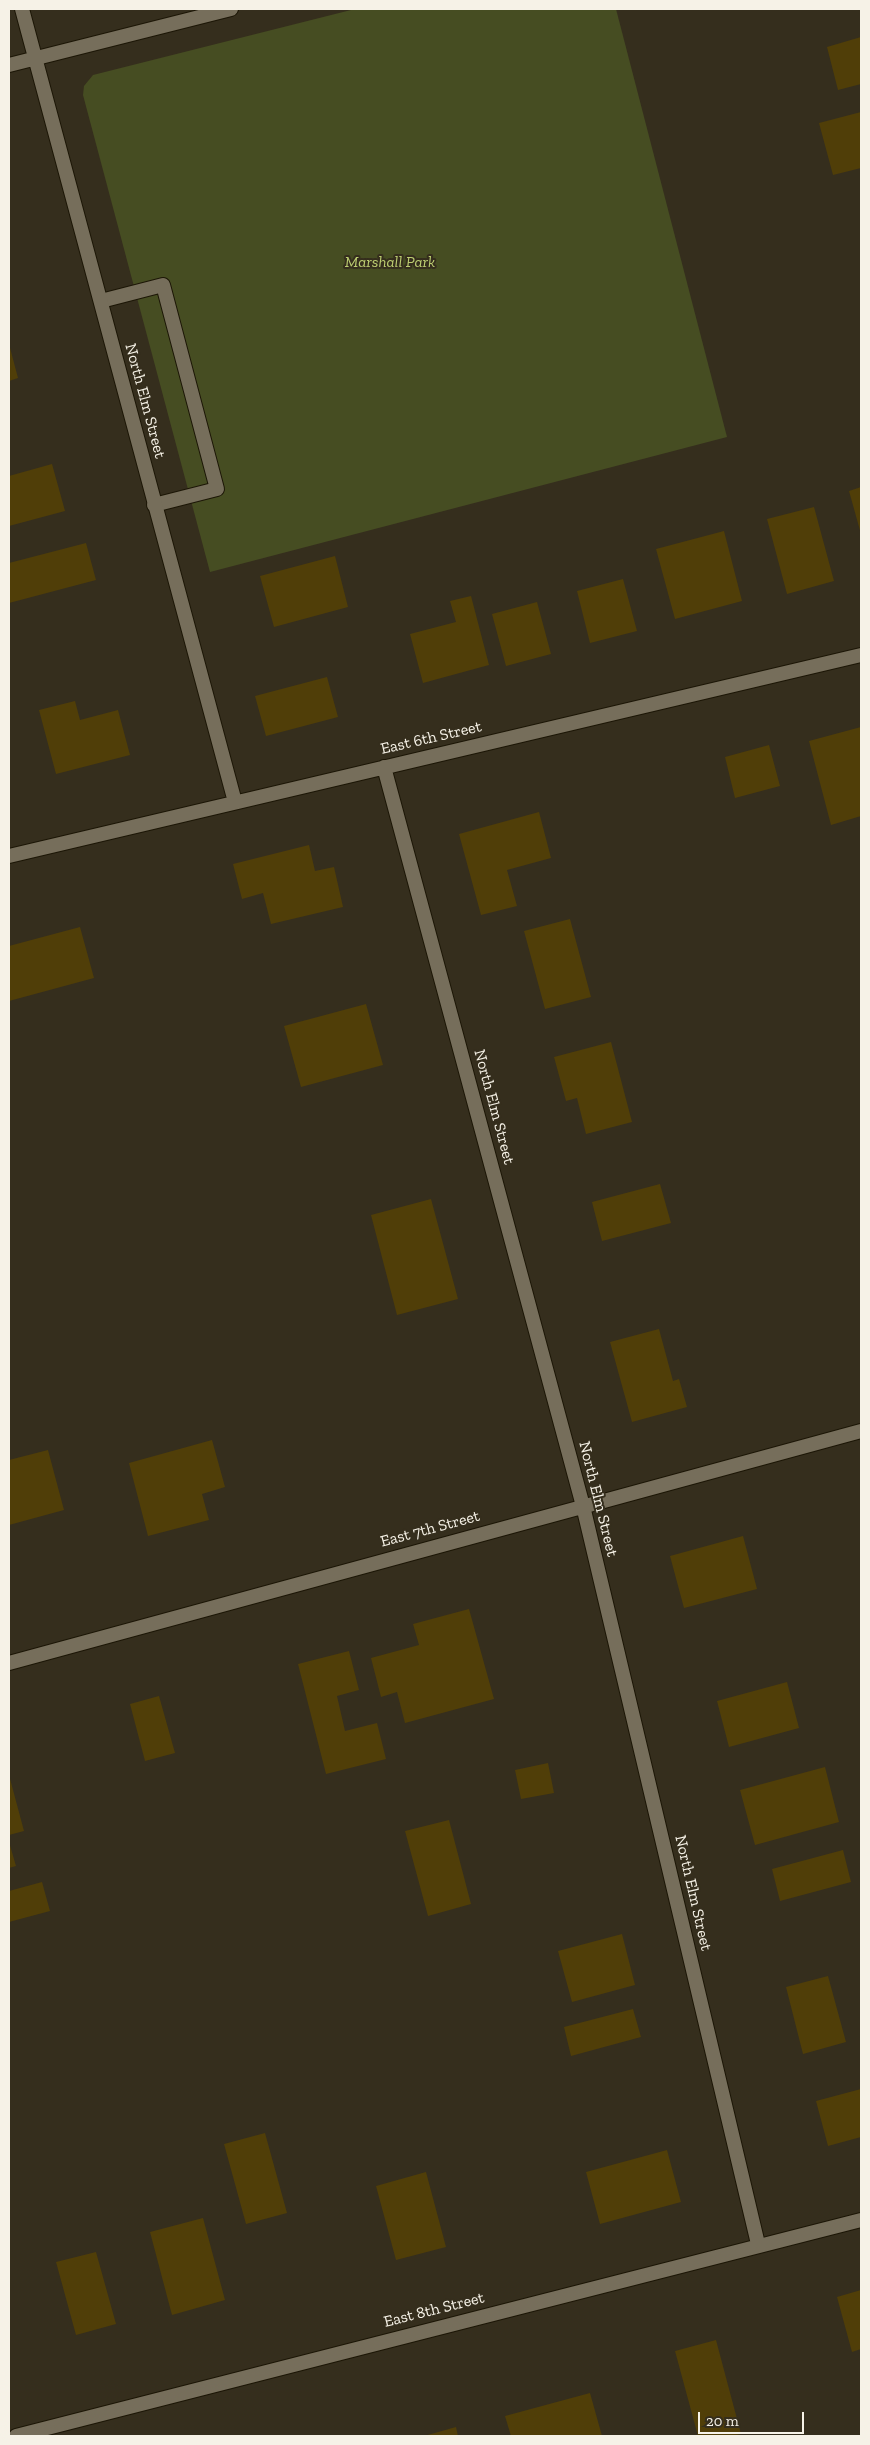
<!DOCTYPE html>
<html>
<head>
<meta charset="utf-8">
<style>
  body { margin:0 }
  #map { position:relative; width:870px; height:2445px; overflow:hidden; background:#352e1d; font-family:"Zilla Slab",serif }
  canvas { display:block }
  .frame { position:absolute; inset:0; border:10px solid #f6f2e7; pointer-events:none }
  .scale { position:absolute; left:698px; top:2412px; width:106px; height:22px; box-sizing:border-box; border:2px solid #f6f2e7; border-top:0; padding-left:6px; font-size:15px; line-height:18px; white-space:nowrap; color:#f6f2e7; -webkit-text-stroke:4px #352e1d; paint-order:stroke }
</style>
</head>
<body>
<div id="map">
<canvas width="870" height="2445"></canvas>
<div class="frame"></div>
<div class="scale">20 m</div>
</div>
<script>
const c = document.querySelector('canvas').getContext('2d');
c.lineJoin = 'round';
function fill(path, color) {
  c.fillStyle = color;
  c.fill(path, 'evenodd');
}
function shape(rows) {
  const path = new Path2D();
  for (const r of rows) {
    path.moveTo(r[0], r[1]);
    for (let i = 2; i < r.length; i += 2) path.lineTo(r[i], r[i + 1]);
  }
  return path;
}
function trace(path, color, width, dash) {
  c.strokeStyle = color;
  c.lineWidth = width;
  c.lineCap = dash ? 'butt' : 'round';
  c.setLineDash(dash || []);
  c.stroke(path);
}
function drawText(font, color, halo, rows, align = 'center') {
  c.font = font + ' "Zilla Slab",serif';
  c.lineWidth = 4;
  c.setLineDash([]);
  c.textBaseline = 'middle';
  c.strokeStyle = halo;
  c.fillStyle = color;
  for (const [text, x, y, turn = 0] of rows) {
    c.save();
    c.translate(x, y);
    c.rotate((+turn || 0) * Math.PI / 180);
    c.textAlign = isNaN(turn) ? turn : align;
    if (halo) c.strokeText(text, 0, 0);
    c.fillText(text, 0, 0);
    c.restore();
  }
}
fill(shape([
  [355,9,616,9,727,437,210,572,83,95,84,86,93,75]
]), '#464d22');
fill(shape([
  [861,37,861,84,838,90,827,47],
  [861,112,861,168,833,175,819,123],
  [9,344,18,378,9,381],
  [52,464,65,511,9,526,9,476],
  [861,487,861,534,849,491],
  [814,507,834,581,787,594,767,519],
  [724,531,742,601,675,619,656,549],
  [86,543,96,580,9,603,9,563],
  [335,556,348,607,274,627,260,576],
  [623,579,637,631,590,643,577,591],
  [471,596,489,665,423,683,410,634,456,622,450,601],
  [537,602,551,654,506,666,492,614],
  [327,677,338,717,266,736,255,696],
  [75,701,80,720,118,710,130,755,56,774,39,710],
  [861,727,861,816,831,825,809,741],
  [769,745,780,786,735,798,725,757],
  [539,812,551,858,507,870,517,906,481,915,459,834],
  [309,845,315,871,334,867,343,907,271,924,263,893,242,899,233,864],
  [570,919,591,997,545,1009,524,931],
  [80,927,94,978,9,1001,9,946],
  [366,1004,383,1065,301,1087,284,1026],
  [611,1042,632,1122,586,1134,577,1098,566,1101,554,1057],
  [660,1184,671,1223,602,1241,592,1202],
  [431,1199,458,1299,397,1315,371,1215],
  [659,1329,673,1381,679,1379,687,1407,632,1422,610,1342],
  [212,1440,225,1487,202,1494,209,1520,148,1536,129,1463],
  [48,1450,64,1510,9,1525,9,1460],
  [743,1536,757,1589,684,1608,670,1556],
  [469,1609,494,1699,405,1723,397,1692,381,1697,371,1658,419,1645,413,1624],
  [349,1651,359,1690,337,1696,345,1731,377,1723,386,1759,326,1774,298,1664],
  [787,1682,799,1728,729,1747,717,1701],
  [159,1696,175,1753,145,1761,130,1704],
  [548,1763,554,1793,521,1799,515,1770],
  [825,1767,839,1822,755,1845,740,1790],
  [9,1775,24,1831,9,1835],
  [449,1820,471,1904,428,1916,405,1831],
  [9,1842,16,1866,9,1868],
  [843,1850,851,1882,780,1901,772,1869],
  [42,1882,50,1911,9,1922,9,1891],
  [622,1934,635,1985,572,2002,558,1951],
  [828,1976,846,2042,803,2054,786,1987],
  [633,2009,641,2037,571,2056,564,2027],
  [861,2089,861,2137,828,2146,816,2101],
  [265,2133,287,2213,246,2224,224,2144],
  [667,2150,681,2202,600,2224,586,2172],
  [426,2172,446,2247,396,2260,376,2186],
  [203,2218,225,2300,172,2315,150,2232],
  [96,2252,116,2324,76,2335,56,2262],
  [861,2290,861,2349,852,2352,837,2297],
  [716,2340,741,2434,732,2436,698,2436,675,2351],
  [590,2393,602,2436,511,2436,505,2416],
  [456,2427,458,2436,424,2436]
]), '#503e08');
const service = shape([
  [101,301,163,285,217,489,154,505]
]);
const minor = shape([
  [22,9,235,802],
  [9,65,231,9],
  [384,767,583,1506,758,2244],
  [9,856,861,655],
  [9,1663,861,1431],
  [16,2436,861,2220]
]);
trace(service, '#1c1606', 16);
trace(minor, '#1c1606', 16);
trace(service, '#766e5b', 14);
trace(minor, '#766e5b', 14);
drawText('italic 16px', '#bccd71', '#352e1d', [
  ["Marshall Park",390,262]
]);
drawText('16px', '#f6f2e7', '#352e1d', [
  ["North Elm Street",145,401,75],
  ["East 6th Street",431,738,-13],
  ["North Elm Street",494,1107,75],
  ["North Elm Street",598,1499,76],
  ["East 7th Street",430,1529,-15],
  ["North Elm Street",693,1893,77],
  ["East 8th Street",434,2310,-14]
]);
</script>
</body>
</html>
